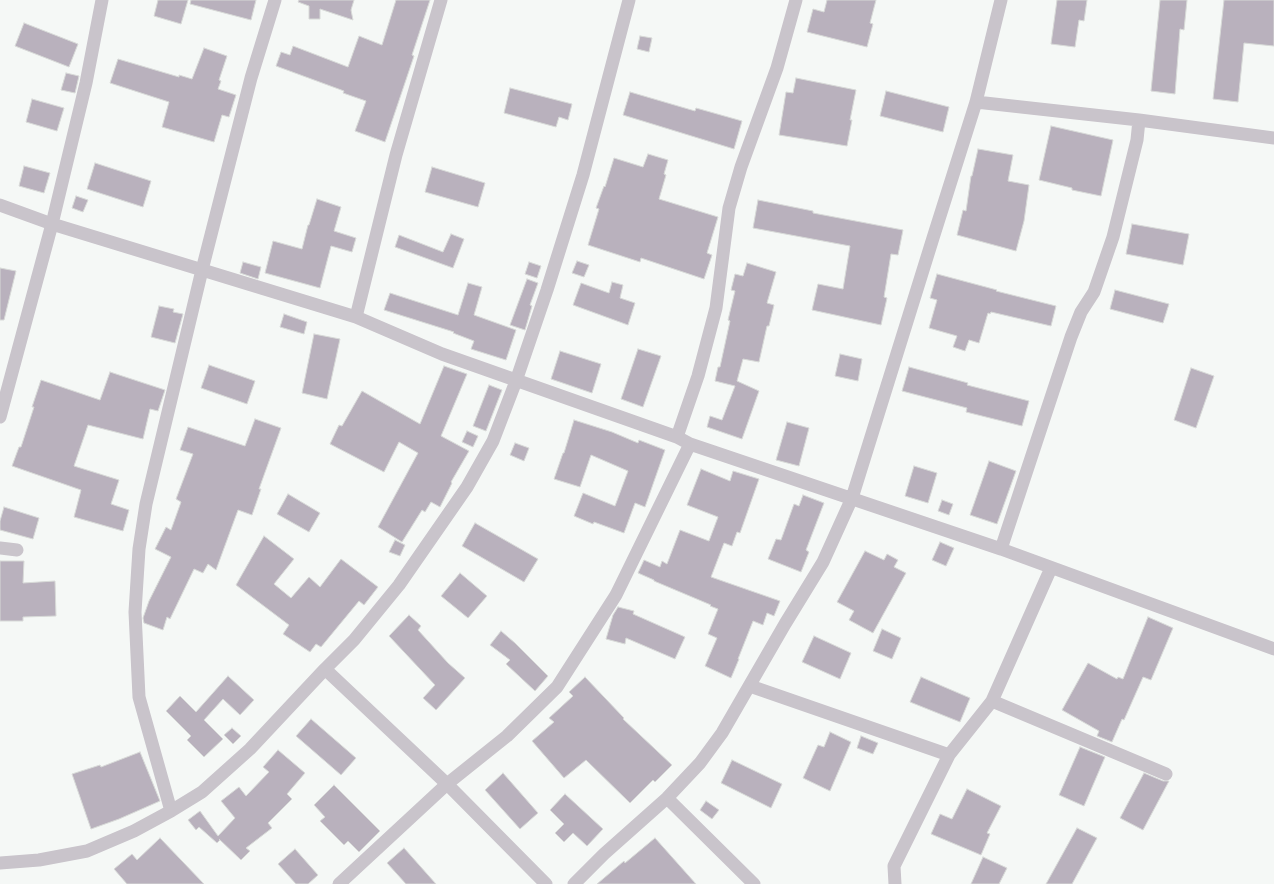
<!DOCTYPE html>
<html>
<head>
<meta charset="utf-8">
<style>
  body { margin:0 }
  canvas { display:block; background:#f5f8f6 }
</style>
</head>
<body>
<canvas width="1274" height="884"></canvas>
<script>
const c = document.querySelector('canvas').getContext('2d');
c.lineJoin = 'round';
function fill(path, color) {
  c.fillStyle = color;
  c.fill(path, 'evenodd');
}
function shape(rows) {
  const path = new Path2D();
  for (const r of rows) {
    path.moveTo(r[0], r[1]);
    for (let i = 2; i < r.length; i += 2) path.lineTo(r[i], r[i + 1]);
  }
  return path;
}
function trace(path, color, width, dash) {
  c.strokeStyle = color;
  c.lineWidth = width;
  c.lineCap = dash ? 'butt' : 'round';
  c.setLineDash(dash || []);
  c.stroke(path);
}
const building = shape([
  [158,0,188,0,181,24,154,16,158,0],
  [191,0,256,0,251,20,190,4,191,0],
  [299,0,354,0,351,10,353,20,320,9,320,19,309,19,309,6,298,2,299,0],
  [396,0,430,0,412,55,414,56,385,142,355,131,366,101,343,93,344,91,276,66,281,52,290,55,293,46,348,67,359,36,382,45,396,0],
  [827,0,876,0,870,23,873,24,867,47,807,32,813,9,824,12,827,0],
  [1057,0,1087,0,1084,21,1079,20,1075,47,1051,44,1057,0],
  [1160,0,1187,0,1184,30,1180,29,1175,94,1151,91,1160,0],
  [1224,0,1274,0,1274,46,1244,43,1238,102,1213,99,1224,0],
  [24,23,78,44,69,67,15,46,24,23],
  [640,36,652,38,649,52,637,49,640,36],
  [204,48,227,56,219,80,221,81,218,89,236,95,229,117,222,115,214,142,162,127,169,102,110,83,118,59,179,77,179,75,192,79,204,48],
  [66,73,79,76,75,93,61,90,66,73],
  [796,78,856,90,850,120,852,120,847,146,779,135,786,92,793,93,796,78],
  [510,88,572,104,568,120,559,117,556,127,504,113,510,88],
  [886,91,949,107,943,132,880,116,886,91],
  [630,92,695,111,696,108,742,121,734,149,623,115,630,92],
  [32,99,64,108,57,131,26,122,32,99],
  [1051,126,1113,140,1101,196,1072,190,1072,188,1039,180,1051,126],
  [978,149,1013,155,1008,181,1029,185,1024,221,1016,251,957,235,963,210,966,211,971,176,972,176,978,149],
  [648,154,668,160,664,174,666,175,659,199,718,217,707,253,712,255,704,279,641,258,640,262,588,245,599,209,596,208,604,186,605,187,614,158,643,167,648,154],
  [95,163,151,181,143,207,87,189,95,163],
  [24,166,50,173,44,193,19,186,24,166],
  [432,167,485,183,478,207,425,192,432,167],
  [76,196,88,200,83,212,72,208,76,196],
  [317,199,341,207,334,231,356,238,352,252,331,246,320,288,265,273,273,241,302,249,308,225,309,225,317,199],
  [758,200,813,211,813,213,903,230,898,255,891,254,884,297,887,298,881,325,812,310,818,284,843,289,850,246,753,228,758,200],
  [1132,224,1189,234,1183,265,1126,254,1132,224],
  [451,234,464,239,453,268,395,247,399,235,443,252,451,234],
  [577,261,589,265,584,277,572,273,577,261],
  [243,262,261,267,258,279,240,273,243,262],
  [529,262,541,266,537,278,525,274,529,262],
  [747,263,776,272,767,303,774,305,769,326,767,326,759,362,743,359,737,381,759,391,742,439,707,427,710,416,722,420,735,386,715,381,718,367,720,367,730,321,728,320,735,291,731,290,735,274,743,276,747,263],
  [0,268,16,271,4,320,0,320,0,268],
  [937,274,997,290,996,291,1056,306,1051,326,991,312,990,314,988,313,979,343,969,340,965,351,953,347,957,336,929,328,937,300,930,298,937,274],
  [527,279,538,283,530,305,532,306,525,330,510,325,527,279],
  [612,282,623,285,620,298,635,303,628,325,573,305,581,283,609,293,612,282],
  [468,283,482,287,474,315,516,330,506,360,471,349,474,341,453,333,454,332,384,310,390,293,458,315,468,283],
  [1115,290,1169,304,1163,323,1110,309,1115,290],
  [159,306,174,309,173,312,183,314,175,343,151,337,159,306],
  [284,314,307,322,304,334,280,327,284,314],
  [314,334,340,339,327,399,302,393,314,334],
  [638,349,661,356,643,407,621,399,638,349],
  [560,351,601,364,592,393,551,379,560,351],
  [840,354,862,359,858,381,835,376,840,354],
  [209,365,255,381,247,404,201,388,209,365],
  [444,366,467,374,441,436,469,451,451,482,452,483,440,507,431,502,425,512,422,510,402,542,378,527,418,453,399,442,384,472,330,444,339,425,342,426,362,391,420,424,444,366],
  [909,367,968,383,967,385,1029,401,1022,426,966,412,967,408,902,391,909,367],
  [1191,368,1214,376,1196,428,1174,420,1191,368],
  [110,372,165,390,158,411,150,409,143,439,88,425,74,466,119,480,111,504,129,510,123,531,74,517,81,490,12,466,19,447,21,447,34,407,32,407,41,380,100,400,110,372],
  [489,385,502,390,486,431,473,426,489,385],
  [255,419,281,428,259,489,261,489,252,515,238,510,216,570,208,564,203,573,194,569,170,619,167,617,163,630,144,623,143,618,149,601,171,557,155,549,166,527,171,530,181,502,176,499,193,454,180,450,188,427,245,446,255,419],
  [574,420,612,432,638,443,639,440,665,450,645,507,635,503,624,533,594,522,593,524,574,516,583,493,615,506,628,471,591,455,580,487,554,479,563,453,564,453,574,420],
  [787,422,809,428,799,466,776,460,787,422],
  [467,431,478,436,473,447,462,442,467,431],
  [515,443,529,448,524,461,510,455,515,443],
  [989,461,1016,471,997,524,970,515,989,461],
  [914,466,937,473,928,503,905,496,914,466],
  [701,469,730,481,733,471,759,479,740,533,737,532,732,546,724,543,711,577,780,601,774,616,767,613,763,625,753,621,738,659,739,659,731,678,705,666,717,638,708,634,718,609,710,606,711,605,654,581,654,580,638,573,644,560,660,567,662,561,667,564,680,530,709,541,718,517,687,505,701,469],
  [288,494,320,513,309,532,277,514,288,494],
  [803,495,824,503,806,550,809,552,801,572,768,559,776,539,781,540,794,504,799,506,803,495],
  [942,500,953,504,949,515,938,511,942,500],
  [4,507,39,518,33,539,0,530,0,521,4,507],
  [475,523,538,559,524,582,462,546,475,523],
  [264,536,294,559,274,584,291,598,309,577,320,587,341,559,378,587,364,605,359,601,321,647,316,644,310,652,283,634,289,625,236,585,264,536],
  [395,540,405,545,400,556,389,552,395,540],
  [940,542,954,548,946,566,932,560,940,542],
  [865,551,884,560,887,554,898,560,894,567,906,573,873,633,849,620,854,611,837,602,865,551],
  [0,561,24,561,23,583,55,581,56,616,23,617,23,621,0,621,0,561],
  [460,573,487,596,468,618,441,596,460,573],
  [618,607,634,611,633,614,685,637,675,659,626,638,625,644,606,639,613,615,618,607],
  [409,615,421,626,418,630,448,663,465,678,436,710,423,698,435,685,389,636,409,615],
  [1148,617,1173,628,1151,680,1143,677,1124,720,1122,719,1112,742,1097,736,1099,731,1062,710,1088,663,1117,679,1118,677,1123,679,1148,617],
  [882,629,901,638,892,659,873,651,882,629],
  [501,631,515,643,548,676,535,691,506,664,510,660,490,645,501,631],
  [814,636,851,653,840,679,802,662,814,636],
  [228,676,254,700,240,715,223,699,204,720,223,739,204,757,187,740,191,736,166,711,180,696,196,712,228,676],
  [585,677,624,718,623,719,672,765,655,782,653,780,630,803,586,760,564,778,532,741,554,722,549,718,573,696,569,692,585,677],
  [921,677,970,698,960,722,910,702,921,677],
  [311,719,356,758,341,775,296,736,311,719],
  [232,728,241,736,233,744,224,735,232,728],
  [830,732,851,742,830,791,803,778,818,745,824,747,830,732],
  [861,736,878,743,873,754,857,748,861,736],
  [1080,747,1105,757,1084,806,1059,795,1080,747],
  [278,750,305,773,287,794,292,799,268,823,272,828,246,848,250,851,241,860,219,839,220,840,217,843,199,827,196,830,188,820,200,811,218,836,235,818,221,801,239,787,246,796,269,772,263,767,278,750],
  [140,752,160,801,119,819,91,829,72,774,100,765,101,767,140,752],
  [732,760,782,784,771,808,721,783,732,760],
  [503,773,538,813,520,829,485,790,503,773],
  [1144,773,1163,781,1169,781,1143,830,1120,818,1144,773],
  [334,785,380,831,359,852,348,841,344,845,320,821,325,817,314,805,334,785],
  [967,789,1001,806,987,833,990,834,981,855,931,834,940,814,952,819,967,789],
  [565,794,603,829,587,846,573,833,564,842,555,833,564,824,550,810,565,794],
  [706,801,719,810,712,819,700,810,706,801],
  [1077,828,1097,838,1072,884,1046,884,1077,828],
  [160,838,204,884,127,884,114,869,132,854,137,860,160,838],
  [655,838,696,884,597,884,624,861,625,863,655,838],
  [404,848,436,884,406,884,387,863,404,848],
  [295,849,318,875,308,884,296,884,278,864,295,849],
  [983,857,1007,868,999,884,971,884,983,857]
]);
fill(building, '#b9b1bd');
trace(building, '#d8dad8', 1);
trace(shape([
  [976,102,1139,120,1274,138],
  [0,205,52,224,356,317,442,354,677,437,690,444,1001,549,1274,649],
  [356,317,396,155,441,0],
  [0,417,52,224,86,83,102,0],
  [677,437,698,376,716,308,729,208,741,167,777,68,796,0],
  [0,548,17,550],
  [1001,549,1071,337,1081,312,1094,292,1113,237,1137,140,1139,120],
  [325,669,447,784,546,884],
  [750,686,949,755,992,701,1051,568],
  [992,701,1166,774],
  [667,798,754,884],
  [171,811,139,697,135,612,139,549,146,504,202,270,251,78,275,0],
  [0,863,39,860,87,851,134,831,171,811,202,792,250,749,325,669,354,640,399,585,467,487,493,441,516,381,547,290,583,175,629,0],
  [339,884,447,784,507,736,557,687,616,595,690,444],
  [574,884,604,854,667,798,700,763,722,733,785,624,823,562,852,498,933,238,976,102,1001,0],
  [895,884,894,866,949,755]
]), '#c9c4cb', 13);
</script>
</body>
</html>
